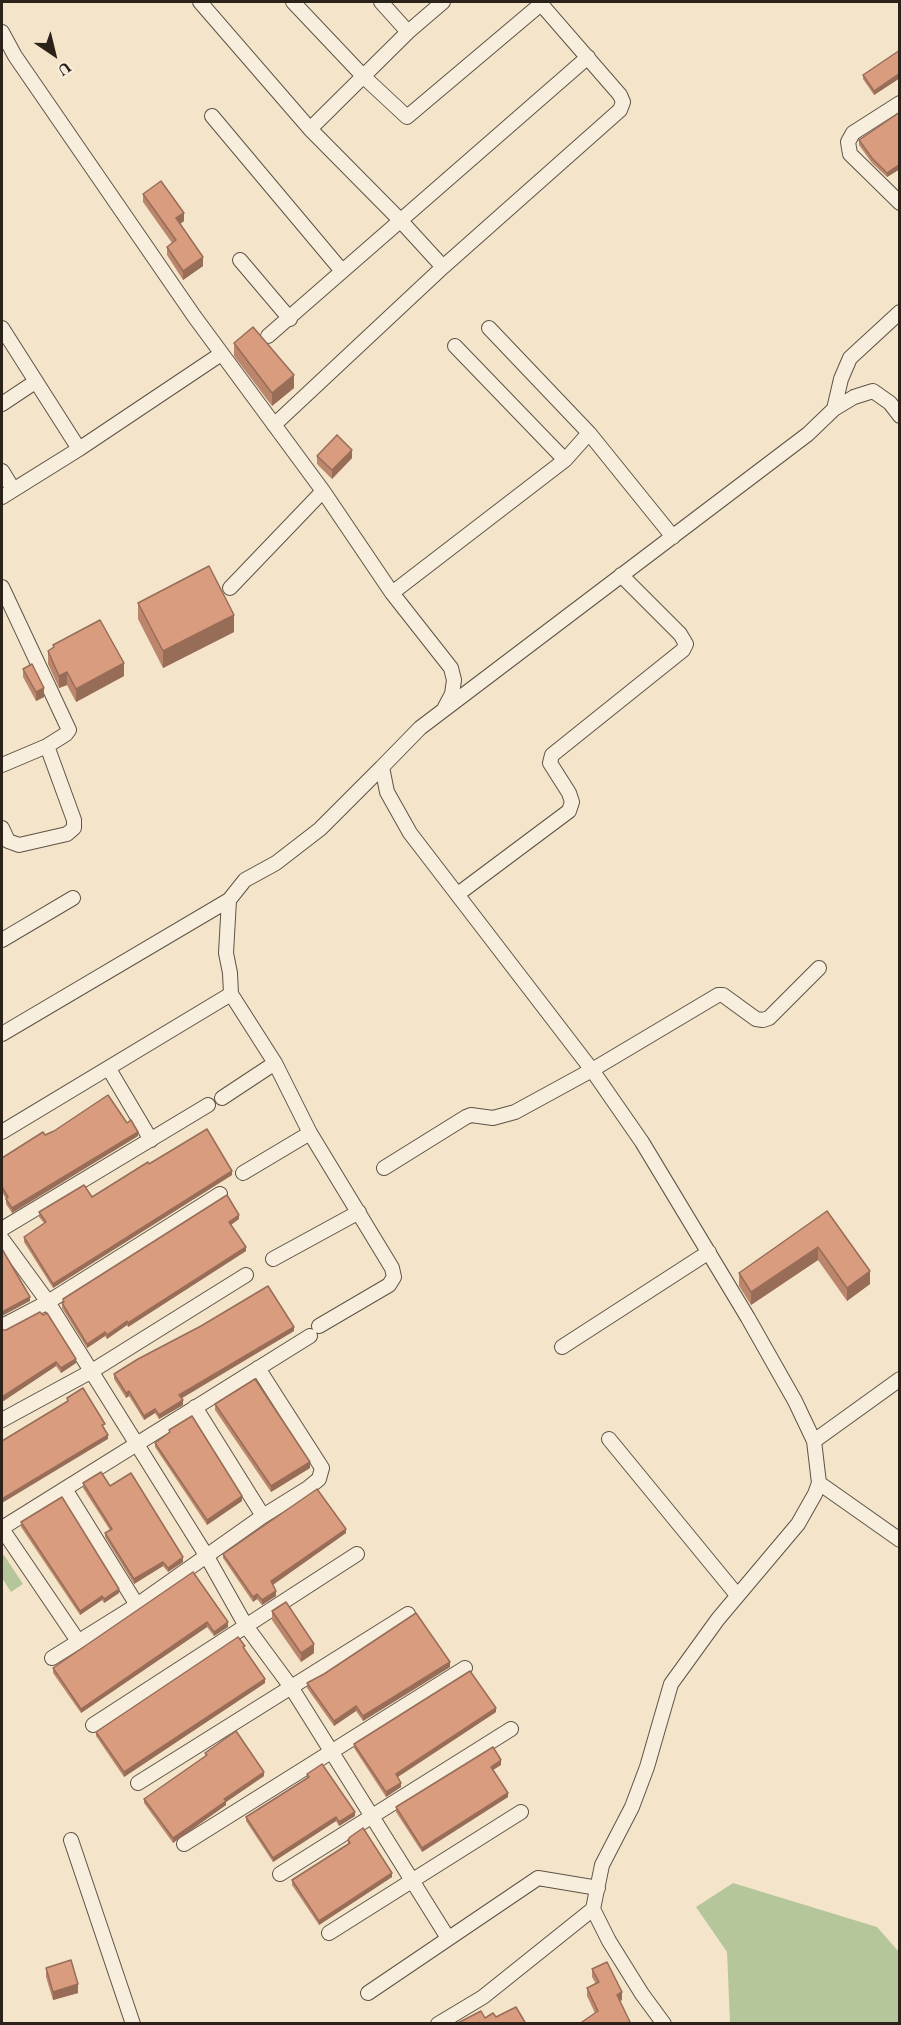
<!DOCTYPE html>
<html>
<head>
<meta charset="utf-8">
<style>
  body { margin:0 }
  #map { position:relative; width:901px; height:2025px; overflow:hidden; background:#f4e5ca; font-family:"EB Garamond",serif }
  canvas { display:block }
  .frame { position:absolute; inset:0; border:3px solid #2b2319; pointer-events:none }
  .north { position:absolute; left:24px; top:24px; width:60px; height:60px; -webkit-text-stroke:4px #f8eedd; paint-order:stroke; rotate:145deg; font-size:16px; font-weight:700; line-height:24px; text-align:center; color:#2b2319 }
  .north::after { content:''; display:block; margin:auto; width:21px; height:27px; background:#2b2319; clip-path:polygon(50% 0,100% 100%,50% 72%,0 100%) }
</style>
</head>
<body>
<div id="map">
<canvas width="901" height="2025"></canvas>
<div class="frame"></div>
<div class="north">U</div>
</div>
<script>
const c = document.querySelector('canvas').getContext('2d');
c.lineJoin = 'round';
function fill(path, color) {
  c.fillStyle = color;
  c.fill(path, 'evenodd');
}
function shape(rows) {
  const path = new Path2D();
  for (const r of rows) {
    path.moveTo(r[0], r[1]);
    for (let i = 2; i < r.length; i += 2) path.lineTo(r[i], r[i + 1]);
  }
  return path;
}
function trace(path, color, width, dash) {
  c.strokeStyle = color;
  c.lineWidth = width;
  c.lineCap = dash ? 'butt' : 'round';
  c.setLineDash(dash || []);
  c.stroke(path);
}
fill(shape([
  [4,1555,23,1584,11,1592,2,1578,2,1556],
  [733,1883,877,1927,899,1952,899,2023,730,2023,727,1952,696,1907]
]), '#b6c69b');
const minor = shape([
  [200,2,310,129,400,220,443,267,274,425],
  [293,2,364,77,407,117,541,4],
  [381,2,408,32],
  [2,32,15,56,194,316,323,491,392,593,451,668,454,680,452,694,445,707],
  [900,103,853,133,848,142,850,154,900,203],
  [212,116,342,271],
  [310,129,408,32,443,2],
  [240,260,290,319],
  [443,267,620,110,623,102,620,95,541,4,543,2],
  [2,328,79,449],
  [489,328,589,433,673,537],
  [268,336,588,57],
  [455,346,565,460],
  [2,404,35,382],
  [834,409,841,379,850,358,900,312],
  [2,471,13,489],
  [2,497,79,449,221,354],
  [2,587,69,730,66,734,47,746,2,765],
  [230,588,323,491],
  [392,593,565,460,589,433],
  [2,828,8,841,19,845,67,834,74,828,74,820,47,746],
  [458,894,569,811,572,802,569,793,550,763,552,755,683,650,686,644,680,634,621,575],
  [229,900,226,953,230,973,231,994,275,1063,310,1133,392,1268,394,1277,389,1285,319,1326],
  [2,940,73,898],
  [2,1034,229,900,245,880,276,863,320,829,382,767],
  [109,1069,151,1140],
  [222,1098,275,1063],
  [2,1132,231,994],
  [384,1168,466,1117,471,1115,493,1118,515,1112,592,1070,718,995,723,995,756,1019,763,1020,769,1018,819,968],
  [243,1173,310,1133],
  [2,1229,208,1105],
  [2,1239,48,1302,206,1555,246,1626,291,1687,448,1938],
  [273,1259,359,1212],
  [2,1326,48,1302,220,1194],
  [562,1347,709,1252],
  [195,1407,263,1516],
  [2,1420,92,1371,246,1275],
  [609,1439,737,1595],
  [814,1441,900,1379],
  [819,1483,900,1540],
  [65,1489,137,1605],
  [2,1528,310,1336],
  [2,1529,78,1641],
  [52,1658,137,1605,263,1516,308,1488,319,1479,322,1468,258,1368],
  [93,1725,357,1554],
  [138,1783,408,1614],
  [71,1840,133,2024],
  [184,1844,465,1668],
  [280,1874,511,1729],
  [329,1933,521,1812],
  [368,1993,538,1878,598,1888],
  [438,2024,483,1997,593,1909],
  [664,2024,642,1994,609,1941,593,1909,602,1865,632,1807,647,1767,671,1684,718,1619,798,1524,815,1494,819,1483,814,1441,795,1401,748,1318,642,1142,592,1070,410,833,387,792,382,767,420,728,808,434,834,409,854,397,873,391,890,403,900,416]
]);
trace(minor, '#5d5445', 16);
trace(minor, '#f8eedd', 14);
fill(shape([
  [900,50,900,78,874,95,863,79,863,75],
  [900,112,900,169,887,177,872,163,859,145,859,140],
  [143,194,184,221,180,224,203,266,183,280,167,255,167,247,172,243,143,202],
  [234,343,294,388,272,406,234,356],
  [317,456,352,458,332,479,317,464],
  [138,603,234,632,163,668,138,619],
  [53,645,124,676,76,702,67,685,59,688,48,664,48,651,53,648],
  [23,669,44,697,36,701,23,677],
  [127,1123,138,1136,12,1213,6,1204,6,1199,2,1192,2,1158,45,1135],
  [149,1164,232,1175,53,1288,24,1242,24,1237,44,1223,39,1217,39,1212,92,1197],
  [827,1211,870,1284,847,1301,818,1260,751,1305,739,1286,739,1273],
  [239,1219,231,1225,246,1251,128,1327,127,1325,107,1339,105,1336,87,1348,62,1308,63,1299],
  [2,1330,76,1363,61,1373,56,1366,2,1402],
  [294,1331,181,1398,183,1405,159,1419,155,1413,144,1420,129,1396,126,1398,114,1379,114,1374],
  [215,1404,310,1468,271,1492,215,1410],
  [169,1430,242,1501,207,1525,155,1447,155,1443,169,1433],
  [83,1483,110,1486,183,1562,168,1572,163,1566,134,1584,105,1537,105,1533,110,1530,83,1488],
  [21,1522,119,1593,104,1603,102,1600,80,1615,21,1527],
  [346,1533,273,1585,276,1596,262,1605,257,1599,253,1602,223,1558,223,1554],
  [193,1572,228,1627,214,1636,207,1627,81,1713,53,1673,53,1668],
  [272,1611,314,1653,301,1662,272,1620],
  [245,1650,265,1683,124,1777,96,1736,96,1732],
  [450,1667,363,1721,356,1711,334,1726,307,1688,307,1683],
  [496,1712,398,1777,401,1787,386,1797,354,1748,354,1744],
  [205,1753,264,1776,226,1802,226,1805,173,1843,144,1803,144,1799,205,1756],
  [501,1765,493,1770,508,1797,422,1852,396,1812,396,1807],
  [307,1774,355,1816,339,1826,336,1821,273,1862,246,1821,246,1817,307,1778],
  [348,1840,392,1877,319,1925,292,1885,292,1880,348,1844],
  [46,1968,78,1993,53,2000,46,1977],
  [592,1969,622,2000,595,2013,587,1996,587,1988,596,1984,592,1977]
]), '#bb866c');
fill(shape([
  [900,73,900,78,874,95,874,91],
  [900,164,900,169,887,177,887,173],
  [184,213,184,221,176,227,176,218],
  [203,257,203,266,183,280,183,271],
  [294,375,294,388,272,406,272,393],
  [352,450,352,458,332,479,332,470],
  [234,615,234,632,163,668,163,651],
  [124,663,124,676,76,702,76,689],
  [67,672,67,685,59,688,59,676],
  [44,688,44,697,36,701,36,692],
  [138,1132,138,1136,12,1213,12,1208],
  [232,1171,232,1175,53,1288,53,1284],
  [239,1215,239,1219,229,1226,229,1222],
  [246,1247,246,1251,128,1327,128,1323],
  [818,1247,818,1260,751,1305,751,1292],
  [870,1271,870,1284,847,1301,847,1288],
  [30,1297,30,1301,2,1316,2,1312],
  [127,1321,127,1325,107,1339,107,1335],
  [294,1327,294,1331,179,1400,179,1395],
  [105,1332,105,1336,87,1348,87,1344],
  [76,1359,76,1363,61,1373,61,1368],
  [56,1362,56,1366,2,1402,2,1397],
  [129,1391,129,1396,126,1398,126,1393],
  [183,1400,183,1405,159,1419,159,1415],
  [155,1409,155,1413,144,1420,144,1416],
  [108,1435,108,1439,2,1503,2,1499],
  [310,1462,310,1468,271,1492,271,1486],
  [242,1496,242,1501,207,1525,207,1520],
  [346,1529,346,1533,271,1586,271,1581],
  [183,1557,183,1562,168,1572,168,1568],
  [163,1562,163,1566,134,1584,134,1579],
  [119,1589,119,1593,104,1603,104,1599],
  [276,1591,276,1596,262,1605,262,1600],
  [257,1594,257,1599,253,1602,253,1597],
  [102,1596,102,1600,80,1615,80,1611],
  [207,1622,207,1627,81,1713,81,1709],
  [228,1622,228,1627,214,1636,214,1632],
  [314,1644,314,1653,301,1662,301,1653],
  [450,1662,450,1667,363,1721,363,1716],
  [265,1679,265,1683,124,1777,124,1772],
  [356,1706,356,1711,334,1726,334,1721],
  [496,1708,496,1712,396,1778,396,1774],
  [501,1760,501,1765,491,1771,491,1767],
  [264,1772,264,1776,226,1802,226,1805,173,1843,173,1838,224,1799],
  [401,1783,401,1787,386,1797,386,1792],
  [508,1793,508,1797,422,1852,422,1848],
  [355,1812,355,1816,339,1826,339,1822],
  [336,1817,336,1821,273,1862,273,1858],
  [392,1873,392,1877,319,1925,319,1921],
  [78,1984,78,1993,53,2000,53,1992],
  [622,1992,622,2000,617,2002,617,1995]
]), '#986d58');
const building = shape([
  [900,50,900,73,874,91,863,75,900,50],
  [900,112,900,164,887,173,872,158,859,140,900,112],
  [161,181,184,213,176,218,203,257,183,271,167,247,176,240,143,194,161,181],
  [253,327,294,375,272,393,234,343,253,327],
  [337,435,352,450,332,470,317,456,337,435],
  [209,566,234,615,163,651,138,603,209,566],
  [100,620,124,663,76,689,67,672,59,676,48,651,54,647,53,645,100,620],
  [32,664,44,688,36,692,23,669,32,664],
  [108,1095,127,1123,131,1120,138,1132,12,1208,6,1199,8,1197,2,1187,2,1158,43,1132,45,1135,54,1131,108,1095],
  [207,1129,232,1171,53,1284,24,1237,46,1222,39,1212,84,1185,92,1197,148,1162,149,1164,207,1129],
  [227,1195,239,1215,229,1222,246,1247,128,1323,127,1321,107,1335,105,1332,87,1344,62,1303,64,1302,63,1299,227,1195],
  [827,1211,870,1271,847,1288,818,1247,751,1292,739,1273,827,1211],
  [2,1249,30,1297,2,1312,2,1249],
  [268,1286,294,1327,179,1395,183,1400,159,1415,155,1409,144,1416,129,1391,126,1393,114,1374,138,1359,201,1326,268,1286],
  [40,1312,43,1315,47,1313,76,1359,61,1368,56,1362,2,1397,2,1330,6,1330,40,1312],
  [255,1379,310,1462,271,1486,215,1404,255,1379],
  [83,1388,105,1424,102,1425,108,1435,2,1499,2,1441,68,1401,67,1398,83,1388],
  [192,1416,242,1496,207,1520,155,1443,170,1432,169,1430,192,1416],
  [101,1472,110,1486,131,1473,183,1557,168,1568,163,1562,134,1579,105,1533,112,1529,83,1483,101,1472],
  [317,1489,346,1529,271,1581,276,1591,262,1600,257,1594,253,1597,223,1554,317,1489],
  [62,1497,119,1589,104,1599,102,1596,80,1611,21,1522,62,1497],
  [193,1572,228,1622,214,1632,207,1622,81,1709,53,1668,193,1572],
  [286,1602,314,1644,301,1653,272,1611,286,1602],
  [416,1613,450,1662,363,1716,356,1706,334,1721,307,1683,324,1674,416,1613],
  [238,1637,245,1646,243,1647,265,1679,124,1772,96,1732,238,1637],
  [470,1671,496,1708,396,1774,401,1783,386,1792,354,1744,470,1671],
  [236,1731,264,1772,224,1799,226,1801,173,1838,144,1799,207,1755,205,1753,236,1731],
  [493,1747,501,1760,491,1767,508,1793,422,1848,396,1807,493,1747],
  [322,1764,355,1812,339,1822,336,1817,273,1858,246,1817,309,1777,307,1774,322,1764],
  [363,1828,392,1873,319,1921,292,1880,350,1843,348,1840,350,1837,363,1828],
  [71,1960,78,1984,53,1992,46,1968,71,1960],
  [607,1962,622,1992,617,1995,631,2024,579,2024,598,2011,587,1988,599,1982,592,1969,607,1962],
  [516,2007,526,2024,456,2024,481,2011,485,2018,493,2013,496,2017,516,2007]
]);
fill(building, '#d99c7e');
trace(building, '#986d58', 1.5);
</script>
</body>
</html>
